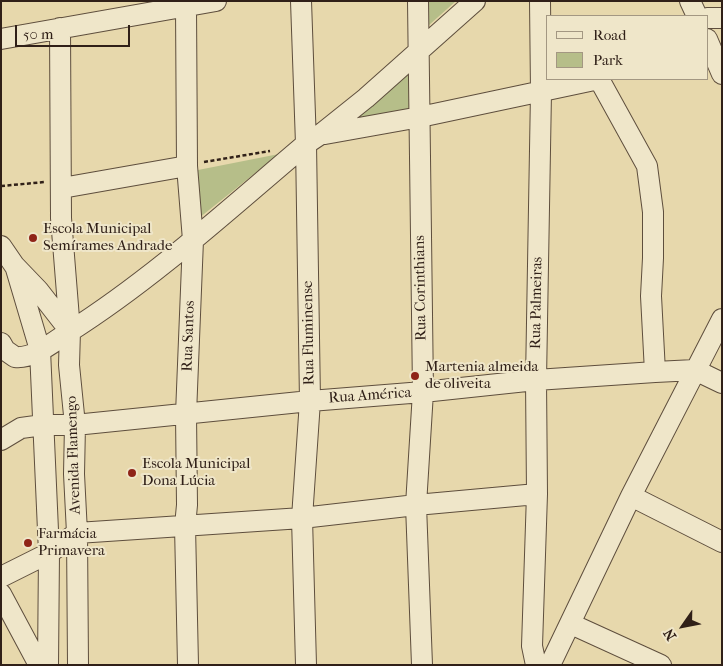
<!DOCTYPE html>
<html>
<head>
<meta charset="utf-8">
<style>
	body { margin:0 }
	#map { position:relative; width:723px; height:666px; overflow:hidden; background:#e7d8ac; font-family:"IM FELL French Canon",serif }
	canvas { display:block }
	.frame { position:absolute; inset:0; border:2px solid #302018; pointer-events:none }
	.legend { position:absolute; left:546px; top:15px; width:162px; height:65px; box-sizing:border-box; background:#efe6c9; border:1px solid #a39782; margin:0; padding:6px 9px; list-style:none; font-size:15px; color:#302018 }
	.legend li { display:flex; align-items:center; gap:10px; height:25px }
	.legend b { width:25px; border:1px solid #a39782 }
	.north { position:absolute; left:658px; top:601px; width:50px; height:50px; -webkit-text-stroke:4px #efe6c9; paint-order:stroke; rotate:237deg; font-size:14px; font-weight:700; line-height:20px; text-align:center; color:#302018 }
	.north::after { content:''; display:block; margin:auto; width:18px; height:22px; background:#302018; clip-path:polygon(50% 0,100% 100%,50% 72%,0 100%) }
	.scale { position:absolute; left:15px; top:25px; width:115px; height:22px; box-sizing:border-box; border:2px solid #302018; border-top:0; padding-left:6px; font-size:15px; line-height:18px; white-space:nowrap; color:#302018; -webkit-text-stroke:4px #efe6c9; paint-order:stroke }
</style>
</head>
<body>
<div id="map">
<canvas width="723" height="666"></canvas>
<div class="frame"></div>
<ul class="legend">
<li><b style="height:6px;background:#efe6c9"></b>Road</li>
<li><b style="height:14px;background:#b6be89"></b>Park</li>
</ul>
<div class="north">N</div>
<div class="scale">50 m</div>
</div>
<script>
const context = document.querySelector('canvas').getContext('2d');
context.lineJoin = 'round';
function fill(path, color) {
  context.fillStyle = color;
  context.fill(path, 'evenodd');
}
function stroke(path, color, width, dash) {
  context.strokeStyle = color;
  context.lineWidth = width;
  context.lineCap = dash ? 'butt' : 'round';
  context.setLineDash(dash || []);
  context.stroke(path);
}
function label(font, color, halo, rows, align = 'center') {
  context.font = font + ' "IM FELL French Canon",serif';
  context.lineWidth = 4;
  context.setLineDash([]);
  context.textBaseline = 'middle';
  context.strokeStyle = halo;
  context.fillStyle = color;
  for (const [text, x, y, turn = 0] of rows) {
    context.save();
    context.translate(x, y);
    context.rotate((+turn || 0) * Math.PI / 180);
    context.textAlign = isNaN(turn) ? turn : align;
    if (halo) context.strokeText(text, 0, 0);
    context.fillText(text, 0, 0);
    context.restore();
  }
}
fill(new Path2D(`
	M 427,1 L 456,1 L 428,26 Z
	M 411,68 L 415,114 L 341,125 Z
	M 279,154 L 199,218 L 193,171 Z`), '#b6be89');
const minor = new Path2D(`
	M 301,1 L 306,144 L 310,401 L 302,518 L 306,665
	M 418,1 L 423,392 L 416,505 L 422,665
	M 690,1 L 697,16
	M 186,7 L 187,166 L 193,240 L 186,414 L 187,505 L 185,526 L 188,665
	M 707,18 L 722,18
	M 60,28 L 61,218 L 70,331
	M 1,39 L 216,1
	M 707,39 L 722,74
	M 599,79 L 647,166 L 653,212 L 653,258 L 651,296 L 655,372
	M 325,134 L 420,117 L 599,79
	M 62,188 L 187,166
	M 1,246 L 14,265 L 38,290 L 70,331 L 69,365 L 75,425 L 74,474 L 77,533 L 78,665
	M 16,269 L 40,350 L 49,553 L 48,665
	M 1,343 L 5,350 L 15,357 C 34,359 53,342 69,332 C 154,278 229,209 306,144 L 321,134 L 366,98 L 475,1
	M 1,440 L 21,428 L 43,425 L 75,425 L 310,401 L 423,392 L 536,380 L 655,372 L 695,370 L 722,383
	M 631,496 L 722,542
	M 1,577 L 49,553 L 77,533 L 302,518 L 416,505 L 537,494
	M 1,594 L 39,665
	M 571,624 L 661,665
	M 536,665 L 532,646 L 537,494 L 536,380 L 541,92 L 540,1
	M 550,665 L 631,496 L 722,319`);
stroke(minor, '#5e4e3d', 22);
stroke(new Path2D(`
	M 204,162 L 270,151
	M 1,186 L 45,182`), '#302018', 2.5, [4, 2.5]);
stroke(minor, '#efe6c9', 20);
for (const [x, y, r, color] of [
	[33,238,5,"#8f2418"],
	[415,376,5,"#8f2418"],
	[132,473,5,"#8f2418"],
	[28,543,5,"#8f2418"]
]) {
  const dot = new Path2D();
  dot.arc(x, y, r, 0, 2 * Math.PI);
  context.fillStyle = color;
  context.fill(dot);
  stroke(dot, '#efe6c9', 2);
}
label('15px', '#302018', '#efe6c9', [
	["Escola Municipal",43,229],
	["Semírames Andrade",43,246],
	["Martenia almeida",425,367],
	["de oliveita",425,384],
	["Escola Municipal",142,464],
	["Dona Lúcia",142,481],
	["Farmácia",38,534],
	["Primavera",38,551]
], 'left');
label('15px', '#302018', '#efe6c9', [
	["Rua Corinthians",421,288,-91],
	["Rua Palmeiras",537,303,-89],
	["Rua Fluminense",309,333,-91],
	["Rua Santos",189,336,-88],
	["Rua América",370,396,-4],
	["Avenida Flamengo",74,455,-92]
]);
</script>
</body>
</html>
